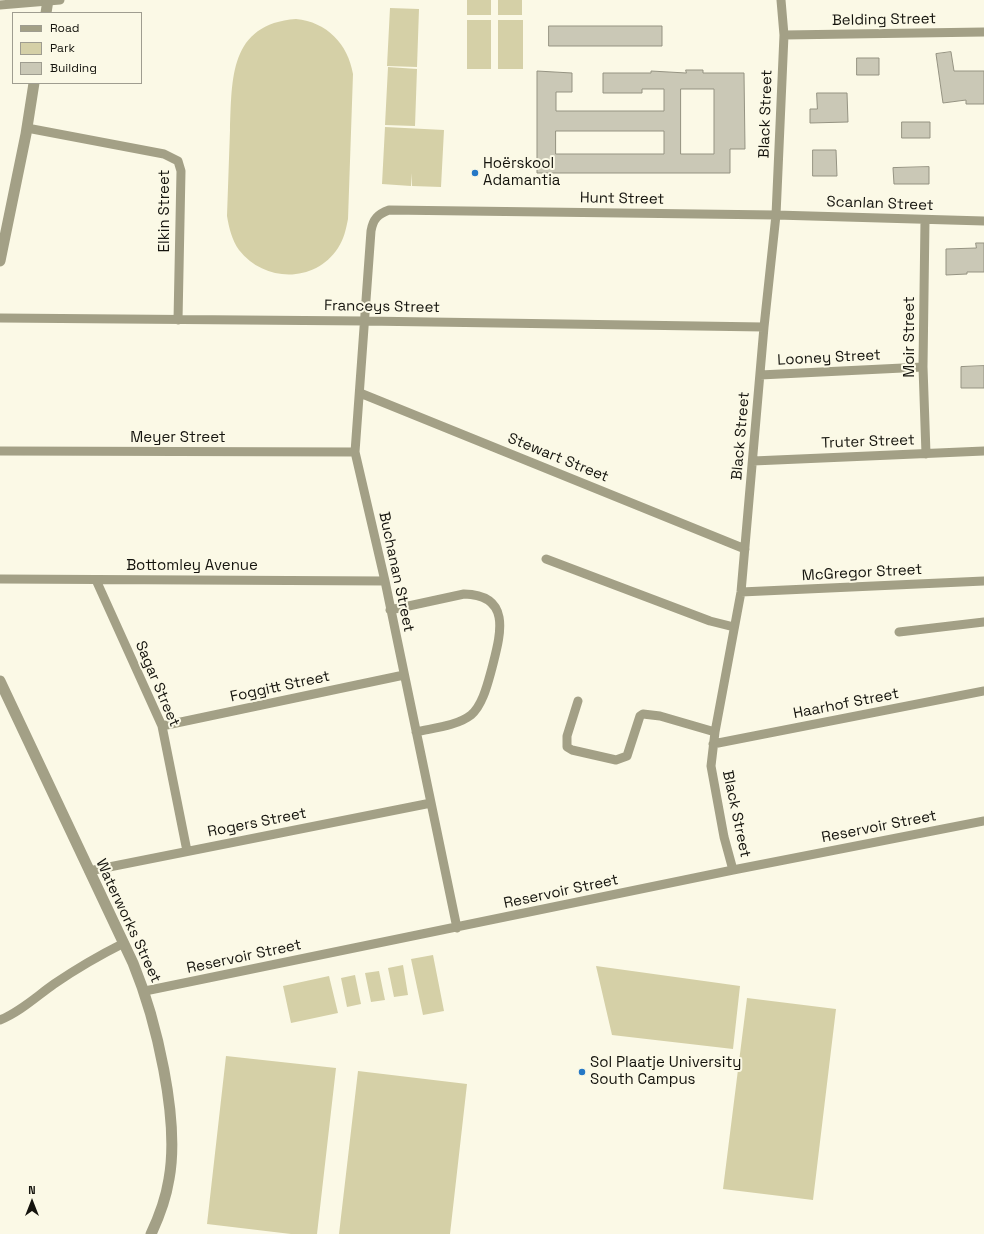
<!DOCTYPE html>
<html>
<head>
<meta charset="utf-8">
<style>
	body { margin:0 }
	#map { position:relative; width:984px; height:1234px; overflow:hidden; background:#fbf9e6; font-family:"Space Grotesk",sans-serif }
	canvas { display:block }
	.legend { position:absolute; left:12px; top:12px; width:130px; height:72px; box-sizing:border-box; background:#fbf9e6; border:1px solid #9f9d90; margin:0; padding:5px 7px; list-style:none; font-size:12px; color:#15140e }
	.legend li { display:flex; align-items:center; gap:8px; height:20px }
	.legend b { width:20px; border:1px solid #9f9d90 }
	.north { position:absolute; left:12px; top:1182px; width:40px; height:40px; -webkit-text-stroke:3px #fbf9e6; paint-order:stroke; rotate:0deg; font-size:11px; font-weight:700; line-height:16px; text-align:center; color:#15140e }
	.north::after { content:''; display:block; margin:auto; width:14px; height:18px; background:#15140e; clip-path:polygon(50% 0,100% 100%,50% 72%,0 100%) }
</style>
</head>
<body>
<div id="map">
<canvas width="984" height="1234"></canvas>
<ul class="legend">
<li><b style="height:5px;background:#a3a086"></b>Road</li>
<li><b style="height:11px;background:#d5d0a7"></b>Park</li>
<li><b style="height:11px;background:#cac8b6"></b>Building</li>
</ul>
<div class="north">N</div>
</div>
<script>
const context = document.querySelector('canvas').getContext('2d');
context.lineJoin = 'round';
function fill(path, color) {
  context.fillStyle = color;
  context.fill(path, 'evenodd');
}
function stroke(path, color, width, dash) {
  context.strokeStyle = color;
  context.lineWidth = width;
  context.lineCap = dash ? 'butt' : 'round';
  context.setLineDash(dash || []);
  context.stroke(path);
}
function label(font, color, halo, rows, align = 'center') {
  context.font = font + ' "Space Grotesk",sans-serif';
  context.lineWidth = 4;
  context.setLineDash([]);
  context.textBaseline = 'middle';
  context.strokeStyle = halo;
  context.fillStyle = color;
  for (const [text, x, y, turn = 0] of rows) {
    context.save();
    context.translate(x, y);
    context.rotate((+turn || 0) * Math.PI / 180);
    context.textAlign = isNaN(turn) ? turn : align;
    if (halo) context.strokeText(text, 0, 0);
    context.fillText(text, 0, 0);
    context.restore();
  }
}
fill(new Path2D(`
	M 467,0 L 491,0 L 491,15 L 467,15 Z
	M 498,0 L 522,0 L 522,15 L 498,15 Z
	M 390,8 L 419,9 L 417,67 L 387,66 Z
	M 296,19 C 327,22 348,44 353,74 L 348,219 C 346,229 344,239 338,248 C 315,283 265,283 239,250 C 232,240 229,228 227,216 C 228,187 229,158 230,130 C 232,79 229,24 296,19 Z
	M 467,20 L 491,20 L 491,69 L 467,69 Z
	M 498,20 L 523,20 L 523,69 L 498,69 Z
	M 388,67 L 417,69 L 415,126 L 385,125 Z
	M 385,127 L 444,130 L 441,187 L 412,186 L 412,173 L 411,186 L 382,184 Z
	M 433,955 L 444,1011 L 423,1015 L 411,959 Z
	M 403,965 L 408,995 L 394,997 L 388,968 Z
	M 596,966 L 740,986 L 733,1049 L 612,1035 Z
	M 379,971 L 385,1000 L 371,1002 L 365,973 Z
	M 355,975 L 361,1004 L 347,1007 L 341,978 Z
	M 329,976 L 338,1013 L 291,1023 L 283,986 Z
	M 747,998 L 836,1009 L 813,1200 L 723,1189 Z
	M 226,1056 L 336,1068 L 317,1234 L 291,1234 L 207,1224 Z
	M 358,1071 L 467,1084 L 450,1234 L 339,1234 Z`), '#d5d0a7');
const building = new Path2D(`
	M 549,26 L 662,26 L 662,46 L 549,46 Z
	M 951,52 L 954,71 L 984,71 L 984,104 L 966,104 L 966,100 L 943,103 L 936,54 Z
	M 857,58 L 879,58 L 879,75 L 857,75 Z
	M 686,70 L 703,70 L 703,73 L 744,73 L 745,149 L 730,149 L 730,173 L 537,173 L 537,71 L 572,73 L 572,92 L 556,92 L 556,111 L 664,111 L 664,89 L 642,89 L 642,93 L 603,93 L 603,73 L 651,73 L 651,71 L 686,73 ZM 681,89 L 714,89 L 714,154 L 681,154 ZM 556,131 L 664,131 L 664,154 L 556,154 Z
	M 817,93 L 847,93 L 848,122 L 810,123 L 810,109 L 817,109 Z
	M 902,122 L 930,122 L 930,138 L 902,138 Z
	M 813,150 L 836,150 L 837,176 L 813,176 Z
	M 929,167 L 929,184 L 894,184 L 893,168 Z
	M 976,243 L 984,243 L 984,272 L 967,272 L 967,274 L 946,275 L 946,249 L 976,248 Z
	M 984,366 L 984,388 L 961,388 L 961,367 Z`);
fill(building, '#cac8b6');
stroke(building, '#959382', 1);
stroke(new Path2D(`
	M 0,5 L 60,0
	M 784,35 L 984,32
	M 27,128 L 164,154 L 178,161 L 181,171 L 178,320
	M 925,220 L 923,367 L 926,454
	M 0,318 L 365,321 L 764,327
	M 760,375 L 923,367
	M 360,393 L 745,549
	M 0,451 L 355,452
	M 753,461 L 984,451
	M 546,559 L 710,621 L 734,627
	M 0,579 L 385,581
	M 96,580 L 162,726 L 187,851
	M 741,592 L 984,581
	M 390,610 L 464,594 C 513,595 500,636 492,668 C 488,682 483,705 471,715 C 457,726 433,728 416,732
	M 899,632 L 984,622
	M 578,701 L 567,736 L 567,747 L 572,750 L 616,760 L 627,756 L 640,716 L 643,714 L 660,716 L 715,732
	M 162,726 L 404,675
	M 713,744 L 984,691
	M 733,870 L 724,837 L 711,766 L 715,732 L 741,592 L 764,327 L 776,215 L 784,35 L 781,0
	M 89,871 L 431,803
	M 457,928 L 385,581 L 355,452 L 371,231 C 373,219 378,214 389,210 L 776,215 L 984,221
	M 145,991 L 733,870 L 984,821
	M 0,1020 C 20,1012 37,996 54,984 C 76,969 100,955 124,943`), '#a3a086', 9);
stroke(new Path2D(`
	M 46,13 L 48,0
	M 0,261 L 26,134 L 34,83
	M 0,681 L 133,963 C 156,1019 180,1119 169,1179 C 166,1198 159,1217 151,1234`), '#a3a086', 11);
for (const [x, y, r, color] of [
	[475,173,4,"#2578c6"],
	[582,1072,4,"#2578c6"]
]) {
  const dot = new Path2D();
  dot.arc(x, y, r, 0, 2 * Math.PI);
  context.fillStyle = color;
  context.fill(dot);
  stroke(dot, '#fbf9e6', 1.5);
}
label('15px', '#15140e', '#fbf9e6', [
	["Belding Street",884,20,-1],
	["Black Street",766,114,-88],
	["Hunt Street",622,199,1],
	["Scanlan Street",880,204,2],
	["Elkin Street",165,211,-90],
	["Franceys Street",382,307,1],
	["Moir Street",910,337,-90],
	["Looney Street",829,358,-3],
	["Black Street",741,436,-85],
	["Meyer Street",178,438],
	["Truter Street",868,442,-2],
	["Stewart Street",558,458,22],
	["Bottomley Avenue",192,566],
	["Buchanan Street",396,572,78],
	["McGregor Street",862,573,-3],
	["Sagar Street",157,684,67],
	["Foggitt Street",280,687,-12],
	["Haarhof Street",846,704,-11],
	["Black Street",736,814,78],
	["Rogers Street",257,823,-11],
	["Reservoir Street",879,827,-11],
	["Reservoir Street",561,892,-12],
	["Waterworks Street",128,921,65],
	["Reservoir Street",244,957,-12]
]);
label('15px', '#15140e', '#fbf9e6', [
	["Hoërskool",483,164],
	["Adamantia",483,181],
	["Sol Plaatje University",590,1063],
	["South Campus",590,1080]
], 'left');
</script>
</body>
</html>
